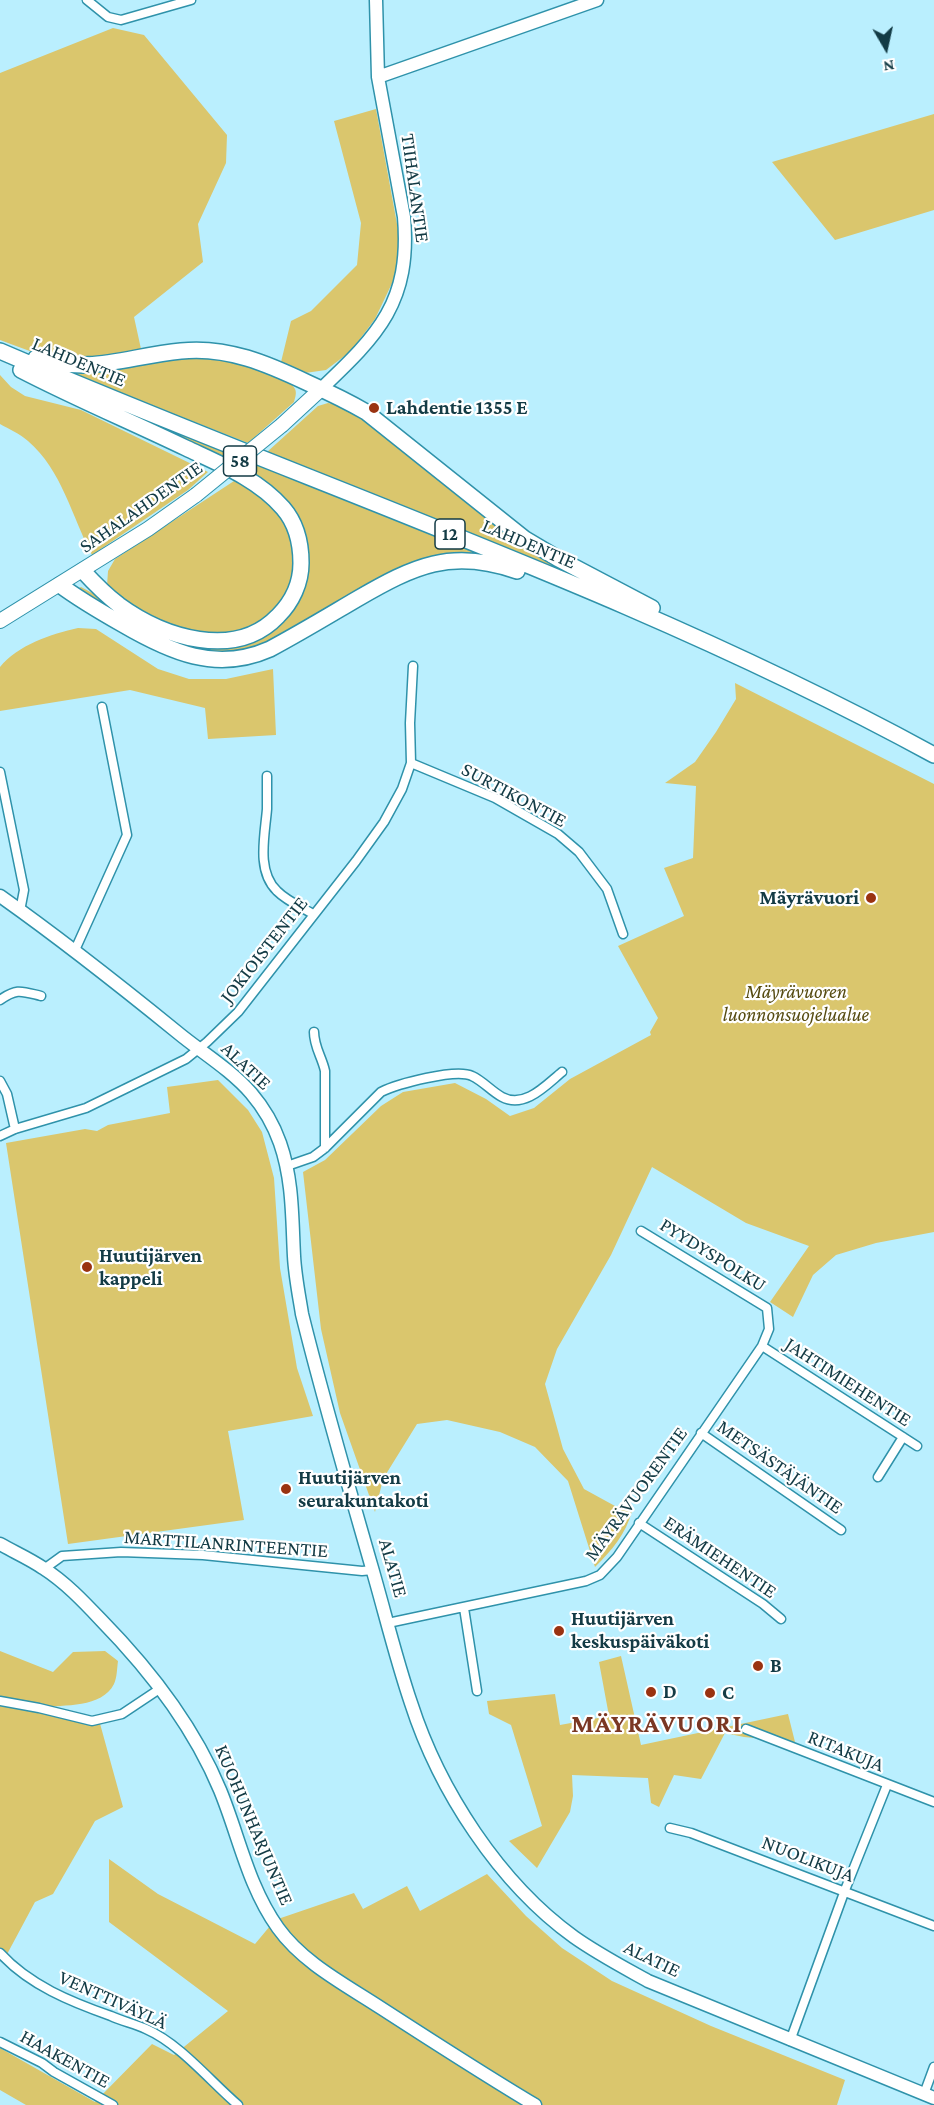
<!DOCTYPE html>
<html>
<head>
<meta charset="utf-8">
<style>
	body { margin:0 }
	#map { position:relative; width:934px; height:2105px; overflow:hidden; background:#baeffe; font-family:"Crimson Pro",serif }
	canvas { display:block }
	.north { position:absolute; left:856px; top:18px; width:60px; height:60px; -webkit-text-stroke:4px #fff; paint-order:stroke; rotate:171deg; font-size:16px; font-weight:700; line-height:24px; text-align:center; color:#133b45 }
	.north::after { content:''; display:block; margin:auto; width:21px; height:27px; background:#133b45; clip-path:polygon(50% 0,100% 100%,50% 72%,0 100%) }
</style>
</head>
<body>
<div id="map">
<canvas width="934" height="2105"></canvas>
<div class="north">N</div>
</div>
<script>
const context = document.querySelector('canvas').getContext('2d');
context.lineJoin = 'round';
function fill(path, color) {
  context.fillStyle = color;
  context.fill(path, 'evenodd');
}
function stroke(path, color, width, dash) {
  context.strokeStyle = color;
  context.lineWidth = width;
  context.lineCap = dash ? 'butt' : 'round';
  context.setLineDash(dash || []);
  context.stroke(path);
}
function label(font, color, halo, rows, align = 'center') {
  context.font = font + ' "Crimson Pro",serif';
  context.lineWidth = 4.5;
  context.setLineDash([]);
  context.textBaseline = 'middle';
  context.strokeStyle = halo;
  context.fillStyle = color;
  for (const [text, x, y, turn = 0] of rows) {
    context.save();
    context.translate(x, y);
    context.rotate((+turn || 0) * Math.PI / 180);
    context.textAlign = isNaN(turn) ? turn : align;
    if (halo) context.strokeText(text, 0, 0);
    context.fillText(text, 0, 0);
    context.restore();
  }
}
fill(new Path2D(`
	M 113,28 L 144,35 L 227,135 L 226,163 L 198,224 L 203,262 L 134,317 L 141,349 C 118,354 95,361 72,360 C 47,360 23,348 0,340 L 0,73 Z
	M 376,109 L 399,235 L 398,261 L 395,277 L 375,319 L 351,351 L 326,370 L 305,373 L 281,362 L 291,321 L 311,311 L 357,265 L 361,223 L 334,121 Z
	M 934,114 L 934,210 L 835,240 L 772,162 Z
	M 197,357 C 229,360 250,363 280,377 C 285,380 292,383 295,389 C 297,393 295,398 294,402 L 248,443 L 64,371 L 102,370 L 181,358 Z
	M 0,375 L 11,387 L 25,396 L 81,410 L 208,472 L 188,490 L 92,555 C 72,517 62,470 28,441 C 20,434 9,429 0,424 Z
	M 328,403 L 342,406 L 380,430 L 605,590 L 267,452 L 318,406 Z
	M 142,418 L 229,452 L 264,468 L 481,555 L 451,557 L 259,649 L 212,655 L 149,634 L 77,589 L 81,587 L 96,595 L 224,645 L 294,604 L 293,514 L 140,420 Z
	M 234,481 C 252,489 273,501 284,519 C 297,541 299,581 283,602 C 279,606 274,610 270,614 C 266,618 261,624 256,626 C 206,650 143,621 107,586 L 108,571 L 115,559 Z
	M 78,628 L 96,629 L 158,669 L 189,679 L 226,679 L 273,669 L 276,735 L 208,739 L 205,708 L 130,690 L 0,711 L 0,667 C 18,645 51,634 78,628 Z
	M 735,683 L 934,784 L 934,1232 L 876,1243 L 836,1255 L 813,1275 L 793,1317 L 770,1302 L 809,1246 L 746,1223 L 652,1167 L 611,1255 L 557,1349 L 545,1384 L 563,1449 L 584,1489 L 615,1506 L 632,1511 C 626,1534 612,1550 595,1567 L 568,1481 L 535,1447 L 500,1432 L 447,1420 L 417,1424 L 383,1479 L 375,1512 L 340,1413 L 321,1329 L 303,1172 L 325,1160 L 381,1106 L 403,1092 L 455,1083 L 486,1099 L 510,1116 L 534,1108 L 570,1079 L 651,1035 L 650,1032 L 658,1018 L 618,946 L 684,916 L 664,868 L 693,858 L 696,786 L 665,783 L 695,762 L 716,732 L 736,699 Z
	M 218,1080 L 248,1110 L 262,1132 L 274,1178 L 280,1268 L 297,1368 L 313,1416 L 228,1431 L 244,1520 L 68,1544 L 6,1143 L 85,1129 L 97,1131 L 108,1125 L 170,1113 L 167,1087 Z
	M 0,1651 L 53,1672 L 73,1652 L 105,1651 L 118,1661 C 117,1668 117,1678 114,1684 C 102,1708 64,1705 41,1707 L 99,1720 L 123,1807 L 95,1821 L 53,1894 L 35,1902 L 5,1958 L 0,1953 Z
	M 621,1656 L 641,1745 L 788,1714 L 795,1742 L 744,1737 L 725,1733 L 701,1779 L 674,1775 L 659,1807 L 651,1803 L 648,1778 L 572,1775 L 573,1796 L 570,1812 L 537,1868 L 509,1841 L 542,1826 L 511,1725 L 489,1714 L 487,1701 L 555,1694 L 560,1725 L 609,1716 L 599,1662 Z
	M 109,1859 L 158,1894 L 255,1944 L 275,1920 L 354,1893 L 363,1909 L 407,1886 L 420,1911 L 487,1874 L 526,1916 L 562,1948 L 612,1981 L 711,2026 L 845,2080 L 837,2105 L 26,2105 L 0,2090 L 0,2048 L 95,2102 L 152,2044 L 174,2055 L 228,2011 L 109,1922 Z`), '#dac66d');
const street = new Path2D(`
	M 87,0 L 108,17 L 121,20 L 191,0
	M 411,763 L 495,798 L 558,834 L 579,852 L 607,889 L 623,934
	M 0,772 L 24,890 L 20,911
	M 267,776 C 267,787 267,798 267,809 C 265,835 256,871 277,891 C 287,901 301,907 313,914
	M 75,950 L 127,835 L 102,707
	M 0,1000 C 17,988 21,991 41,996
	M 314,1032 C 314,1047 322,1057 325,1071 L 325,1148
	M 0,1081 L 7,1094 L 15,1129
	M 0,1136 L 15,1129 L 86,1108 L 186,1059 L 207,1042 L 238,1012 L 356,861 L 384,822 L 402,789 L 411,763 L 410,723 L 413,666
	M 287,1166 L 313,1157 L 325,1148 L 381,1092 C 397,1084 456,1068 472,1076 C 483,1081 491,1091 502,1097 C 525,1109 546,1085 562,1072
	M 762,1346 L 917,1446
	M 701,1433 L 841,1530
	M 878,1477 L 903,1437
	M 639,1523 L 763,1604 L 781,1619
	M 44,1569 L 62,1556 L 121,1552 L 203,1555 L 362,1571 L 373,1570
	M 464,1608 L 477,1691
	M 388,1623 L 586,1581 L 600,1575 L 617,1557 L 762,1346 L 769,1329 L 767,1308 L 641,1231
	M 0,1701 L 39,1708 L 92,1721 L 122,1714 L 161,1688
	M 746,1729 L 934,1802
	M 670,1828 L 691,1833 L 934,1926
	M 0,1953 C 29,1985 71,2002 111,2016 C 122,2021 135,2024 146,2029 C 180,2044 209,2080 238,2105
	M 790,2041 L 845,1890 L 887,1785
	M 0,2042 L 42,2063 L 54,2072 L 113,2105
	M 924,2094 L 934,2067`);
const secondary = new Path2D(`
	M 378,77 L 597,0
	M 321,389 C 379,334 411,302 404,217 L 378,77 L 376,0
	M 0,896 C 61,939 119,985 177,1032 C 201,1052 230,1069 251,1093 C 263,1107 274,1126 280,1143 C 293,1180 292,1218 294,1256 C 295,1276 299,1295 302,1314 C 323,1399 348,1484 372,1568 C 385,1613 396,1659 411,1703 C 439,1790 499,1883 574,1937 C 598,1954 623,1967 648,1981 L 934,2098
	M 0,1544 C 14,1552 30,1559 43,1568 C 65,1582 83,1601 101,1620 C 150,1670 193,1725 220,1790 C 239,1836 248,1886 278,1928 C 303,1963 346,1985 381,2008 C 432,2041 483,2074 535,2105`);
const primary = new Path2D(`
	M 282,425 L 321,389
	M 0,621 L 148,529 L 196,495`);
const highway = new Path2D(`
	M 0,351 C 311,485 636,592 934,755
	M 36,358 C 91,375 128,356 181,351 C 227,346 268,364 308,383 C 328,392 347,401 366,412 L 525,539 L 557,558 L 652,608
	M 21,370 C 75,398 132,422 186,448 C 220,464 258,479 283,508 C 296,523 301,543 301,563 C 301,583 292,602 278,616 C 235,661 163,637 119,605 C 106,595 94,583 83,571
	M 60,585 C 80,600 101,612 122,624 C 170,652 216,673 270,649 C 300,633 328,616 357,599 C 414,566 451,548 517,571`);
stroke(street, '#2f92aa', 11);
stroke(secondary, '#2f92aa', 15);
stroke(primary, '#2f92aa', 16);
stroke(highway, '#2f92aa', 18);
stroke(street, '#fff', 8);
stroke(secondary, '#fff', 12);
stroke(primary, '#fff', 14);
stroke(highway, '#fff', 15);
const primaryBridge = new Path2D(`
	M 196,495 L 282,425`);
stroke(primaryBridge, '#2f92aa', 16, []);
stroke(primaryBridge, '#fff', 14);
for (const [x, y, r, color] of [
	[374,408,6,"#9a3311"],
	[871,898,6,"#9a3311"],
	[87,1267,6,"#9a3311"],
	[286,1489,6,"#9a3311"],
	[559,1631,6,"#9a3311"],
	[758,1666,6,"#9a3311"],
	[651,1692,6,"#9a3311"],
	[710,1693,6,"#9a3311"]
]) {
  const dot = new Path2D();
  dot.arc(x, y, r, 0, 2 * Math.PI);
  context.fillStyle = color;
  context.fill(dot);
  stroke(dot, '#fff', 2);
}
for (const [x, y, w] of [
	[240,461,33],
	[450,534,30]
]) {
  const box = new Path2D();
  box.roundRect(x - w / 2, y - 15, w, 30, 4.5);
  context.fillStyle = '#fff';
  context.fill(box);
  stroke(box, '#133b45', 1.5);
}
label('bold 18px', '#133b45', null, [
	["58",240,461],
	["12",450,534]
]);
label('20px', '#133b45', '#fff', [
	["TIIHALANTIE",415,188,82],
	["LAHDENTIE",79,362,23],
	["SAHALAHDENTIE",141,507,-35],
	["LAHDENTIE",529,544,23],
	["SURTIKONTIE",514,795,28],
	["JOKIOISTENTIE",264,950,-52],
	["ALATIE",246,1066,43],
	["PYYDYSPOLKU",713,1255,32],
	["JAHTIMIEHENTIE",848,1382,33],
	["METSÄSTÄJÄNTIE",780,1467,35],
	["MÄYRÄVUORENTIE",636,1494,-54],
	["MARTTILANRINTEENTIE",226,1544,4],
	["ERÄMIEHENTIE",720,1557,34],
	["ALATIE",393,1568,74],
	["RITAKUJA",846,1751,22],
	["KUOHUNHARJUNTIE",254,1825,67],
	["NUOLIKUJA",808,1859,21],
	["ALATIE",652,1959,26],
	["VENTTIVÄYLÄ",113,2000,24],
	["HAAKENTIE",65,2059,29]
]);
label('bold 20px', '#133b45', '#fff', [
	["Lahdentie 1355 E",386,408],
	["Mäyrävuori",859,898,"right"],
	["Huutijärven",99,1256],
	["kappeli",99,1279],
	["Huutijärven",298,1478],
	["seurakuntakoti",298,1501],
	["Huutijärven",571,1619],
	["keskuspäiväkoti",571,1642],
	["B",770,1666],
	["D",663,1692],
	["C",722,1693]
], 'left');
label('italic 20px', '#564b11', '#fff', [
	["Mäyrävuoren",796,992],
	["luonnonsuojelualue",796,1015]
]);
context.letterSpacing = '1.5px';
label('bold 26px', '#7a3723', '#fff', [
	["MÄYRÄVUORI",657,1724]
]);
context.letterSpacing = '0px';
</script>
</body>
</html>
